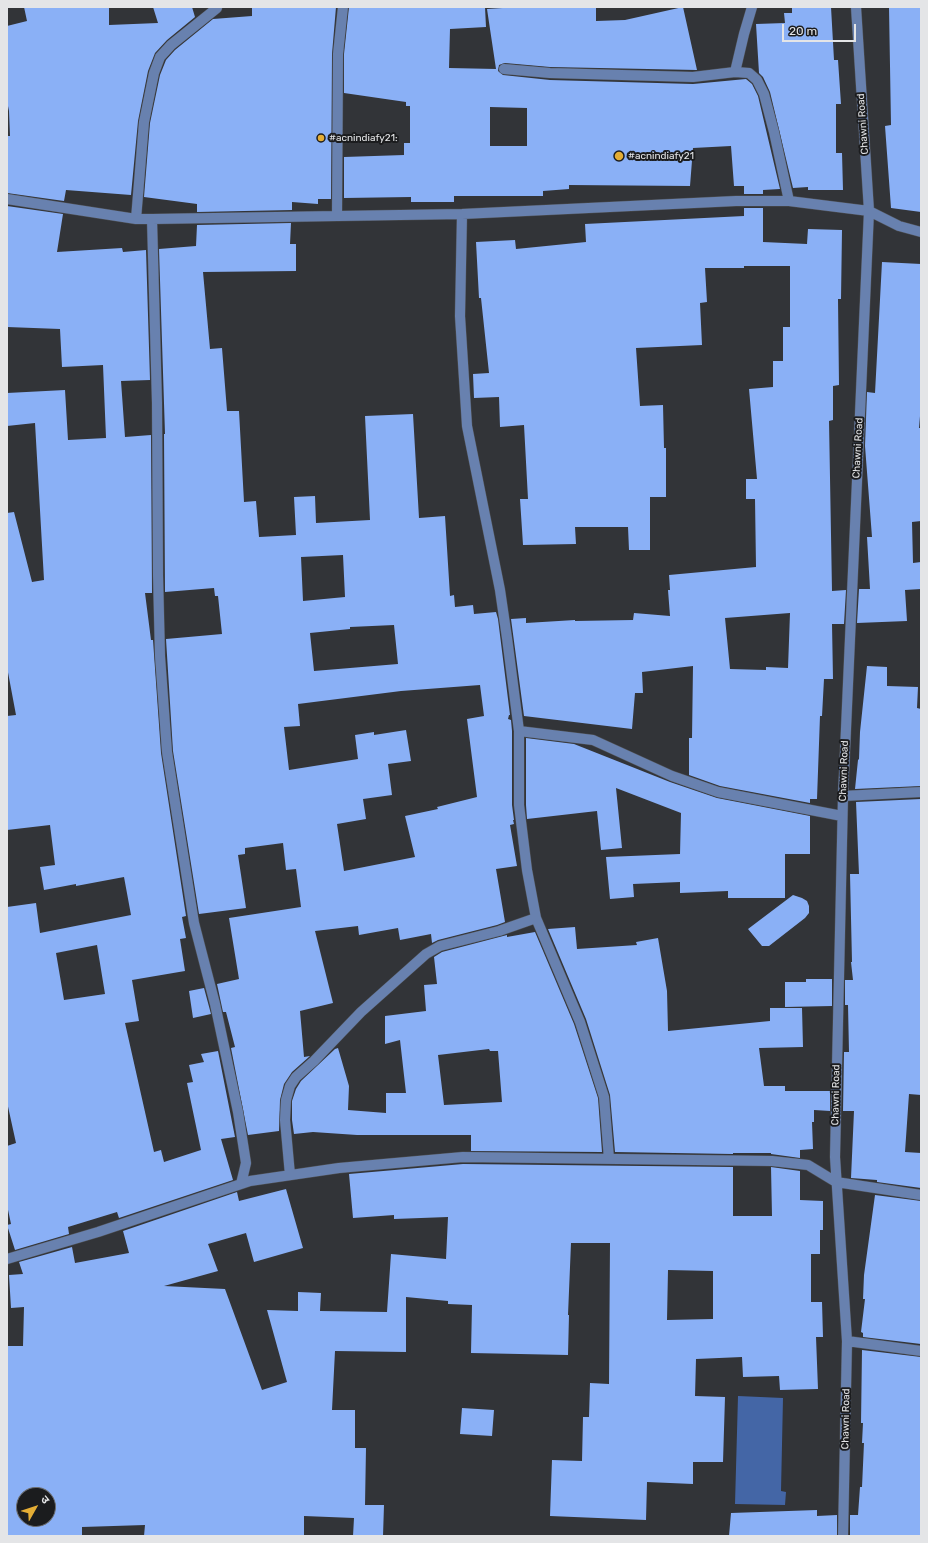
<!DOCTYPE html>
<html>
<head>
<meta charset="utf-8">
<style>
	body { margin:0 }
	#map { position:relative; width:928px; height:1543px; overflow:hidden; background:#323438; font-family:Rubik,"Noto Sans Devanagari",sans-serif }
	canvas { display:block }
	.frame { position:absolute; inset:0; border:8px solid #e4e5e7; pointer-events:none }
	.north { position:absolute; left:16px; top:1487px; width:40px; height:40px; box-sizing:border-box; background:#1b1c1e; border:1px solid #6b6c6e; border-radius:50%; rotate:51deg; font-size:11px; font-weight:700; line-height:16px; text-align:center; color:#e4e5e7 }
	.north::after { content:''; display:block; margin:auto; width:14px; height:18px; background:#e4ad35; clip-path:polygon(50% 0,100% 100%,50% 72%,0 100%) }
	.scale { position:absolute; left:782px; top:24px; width:74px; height:18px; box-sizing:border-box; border:2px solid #e4e5e7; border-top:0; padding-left:5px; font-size:12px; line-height:14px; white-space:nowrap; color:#e4e5e7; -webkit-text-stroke:3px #1b1c1e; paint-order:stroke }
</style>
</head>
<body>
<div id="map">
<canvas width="928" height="1543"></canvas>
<div class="frame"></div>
<div class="north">उ</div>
<div class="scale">20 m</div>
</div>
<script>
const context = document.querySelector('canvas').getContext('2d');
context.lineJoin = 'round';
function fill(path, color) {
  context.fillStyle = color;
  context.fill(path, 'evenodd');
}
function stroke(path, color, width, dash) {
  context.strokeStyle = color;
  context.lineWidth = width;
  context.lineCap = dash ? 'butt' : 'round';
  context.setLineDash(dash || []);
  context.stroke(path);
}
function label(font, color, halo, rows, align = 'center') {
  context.font = font + ' Rubik,sans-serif';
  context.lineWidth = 4;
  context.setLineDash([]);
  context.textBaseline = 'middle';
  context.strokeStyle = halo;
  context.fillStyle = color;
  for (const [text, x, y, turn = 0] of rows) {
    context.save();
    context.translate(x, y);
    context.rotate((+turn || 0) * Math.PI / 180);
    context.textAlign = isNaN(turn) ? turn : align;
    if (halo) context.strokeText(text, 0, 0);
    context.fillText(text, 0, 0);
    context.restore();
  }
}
fill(new Path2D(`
	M 738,1396 L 783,1398 L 781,1491 L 786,1492 L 785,1505 L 735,1504 Z`), '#4466a6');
fill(new Path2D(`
	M 24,7 L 109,7 L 109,25 L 158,23 L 153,7 L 192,7 L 195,17 L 167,40 L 155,53 L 148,71 L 138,121 L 131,195 L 66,190 L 64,201 L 7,193 L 7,136 L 10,136 L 9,111 L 7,101 L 7,26 L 27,21 Z
	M 252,7 L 336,7 L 332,54 L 331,199 L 318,199 L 318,204 L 292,202 L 292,210 L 197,212 L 197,204 L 144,197 L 150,123 L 160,75 L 166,60 L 175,50 L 213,19 L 252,16 Z
	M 349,7 L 485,7 L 486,27 L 450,29 L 449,68 L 496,69 L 487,9 L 518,7 L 596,7 L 596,21 L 625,20 L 683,7 L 697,70 L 550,67 L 505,63 L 499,65 L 498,71 L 503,75 L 550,80 L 693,84 L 746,79 L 752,84 L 758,96 L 780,189 L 763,190 L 763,194 L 744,194 L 744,186 L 734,186 L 731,146 L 693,148 L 690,186 L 569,185 L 569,189 L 543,191 L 543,196 L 454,196 L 454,202 L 411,202 L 411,197 L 344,198 L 344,157 L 404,155 L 404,143 L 410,143 L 410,106 L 406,106 L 406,102 L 344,93 L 344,54 ZM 490,107 L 527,108 L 527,146 L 490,146 Z
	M 792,7 L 831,7 L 834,60 L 838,60 L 841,104 L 836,104 L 836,153 L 842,153 L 843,190 L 808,190 L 808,187 L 793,188 L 770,92 L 763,77 L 759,73 L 756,24 L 785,23 L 784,13 L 792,13 Z
	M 889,7 L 921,7 L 921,212 L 891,208 L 885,126 L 891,125 Z
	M 7,206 L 63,214 L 57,252 L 122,248 L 123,252 L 146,250 L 150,380 L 121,381 L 125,437 L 151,435 L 152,593 L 145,593 L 151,640 L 153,640 L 161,753 L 186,916 L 182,917 L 186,938 L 180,939 L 185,971 L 132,980 L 139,1021 L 125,1023 L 154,1152 L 161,1150 L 164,1162 L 201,1150 L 187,1083 L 193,1082 L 189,1065 L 204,1062 L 201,1054 L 218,1051 L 235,1137 L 221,1139 L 233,1180 L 119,1218 L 117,1212 L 68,1227 L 69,1234 L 15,1250 L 7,1225 L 11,1224 L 7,1205 L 7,1146 L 16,1143 L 7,1102 L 7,907 L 36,903 L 40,933 L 131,915 L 124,877 L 76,886 L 76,884 L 44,890 L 40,867 L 55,865 L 50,825 L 7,830 L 7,716 L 16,715 L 7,667 L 7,513 L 14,512 L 32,582 L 44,580 L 35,423 L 7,426 L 7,393 L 65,390 L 68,440 L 106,438 L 103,365 L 62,367 L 60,329 L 7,327 ZM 97,945 L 105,994 L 64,1000 L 56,953 Z
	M 744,208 L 763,208 L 763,242 L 807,244 L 808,229 L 842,230 L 841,299 L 838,299 L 839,385 L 833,386 L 833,420 L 829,421 L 832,591 L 846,590 L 844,624 L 832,624 L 833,679 L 824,679 L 822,716 L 820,716 L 817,799 L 810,799 L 810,803 L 720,786 L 689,775 L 689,738 L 692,738 L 693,666 L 642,672 L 643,693 L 635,693 L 632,729 L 524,716 L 511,619 L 526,618 L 526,623 L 575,620 L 575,621 L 633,620 L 634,613 L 670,616 L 668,590 L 670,590 L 669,575 L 756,567 L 755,499 L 746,499 L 746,479 L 757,479 L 749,389 L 773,387 L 773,361 L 783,361 L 783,327 L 790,327 L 790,266 L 744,266 L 744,268 L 705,268 L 707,302 L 700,303 L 702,345 L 636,348 L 640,406 L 663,405 L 664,448 L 666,448 L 666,497 L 650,497 L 650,550 L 629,550 L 628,527 L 575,527 L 576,544 L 523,545 L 520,499 L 528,499 L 524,425 L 500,427 L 499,397 L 474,398 L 473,374 L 489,373 L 481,298 L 479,298 L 476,242 L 515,240 L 516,249 L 586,242 L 585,224 L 744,216 ZM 790,613 L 788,668 L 766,667 L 766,670 L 730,669 L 725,618 Z
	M 291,223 L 290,244 L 296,244 L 296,271 L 203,272 L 210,349 L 222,348 L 227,411 L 239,411 L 244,502 L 256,501 L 259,537 L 296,535 L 294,497 L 315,496 L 316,523 L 370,520 L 365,416 L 413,414 L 419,518 L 445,516 L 450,596 L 454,595 L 455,607 L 473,605 L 474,614 L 496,612 L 498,619 L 510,715 L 509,715 L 508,719 L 511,720 L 512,731 L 512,805 L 514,820 L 513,820 L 514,824 L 510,825 L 517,866 L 496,869 L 505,922 L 497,925 L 438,940 L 432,943 L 431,934 L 400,940 L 398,928 L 359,935 L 358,926 L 315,931 L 333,1003 L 300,1011 L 304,1057 L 310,1056 L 292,1072 L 284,1084 L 280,1100 L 279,1131 L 248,1135 L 231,1048 L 235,1047 L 226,1012 L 223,1012 L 217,984 L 239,979 L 229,918 L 301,907 L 296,869 L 286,870 L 283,843 L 245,848 L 245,854 L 238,855 L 246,908 L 199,914 L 173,751 L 166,639 L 222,634 L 218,596 L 215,596 L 214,588 L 165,592 L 164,434 L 165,434 L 159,249 L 196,246 L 197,225 ZM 343,555 L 345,597 L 303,601 L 301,557 ZM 394,625 L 398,664 L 314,671 L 310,633 L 350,629 L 350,627 ZM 480,685 L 484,716 L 467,719 L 477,797 L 437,807 L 438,809 L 405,816 L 415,857 L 344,871 L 337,824 L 366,819 L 363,799 L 392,795 L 388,764 L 411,761 L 406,730 L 374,735 L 374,732 L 355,735 L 358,759 L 289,770 L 284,727 L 300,726 L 298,704 L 401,691 Z
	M 882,262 L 921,264 L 921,404 L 919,428 L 921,428 L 921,521 L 912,522 L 913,563 L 921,562 L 921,589 L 905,590 L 907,621 L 857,623 L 859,589 L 870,589 L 867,537 L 872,537 L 865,446 L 867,392 L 875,393 Z
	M 867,666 L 887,667 L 887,686 L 918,687 L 917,708 L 921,709 L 921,786 L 855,789 L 858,760 L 859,759 L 860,732 Z
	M 526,738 L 574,744 L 670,782 L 717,798 L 810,816 L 810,854 L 785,854 L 785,898 L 728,898 L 728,891 L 680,893 L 680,882 L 633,884 L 634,897 L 610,899 L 606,857 L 680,854 L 681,813 L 616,788 L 622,848 L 601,850 L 597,811 L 527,819 L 526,805 Z
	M 921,799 L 921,1095 L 909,1094 L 905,1152 L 921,1153 L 921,1188 L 877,1182 L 877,1180 L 851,1178 L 854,1111 L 843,1111 L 844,1052 L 849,1052 L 848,1005 L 845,1005 L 845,980 L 853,980 L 851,962 L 852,962 L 850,874 L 859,874 L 856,802 Z
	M 793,895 L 802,898 L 807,901 L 809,906 L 809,913 L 805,918 L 769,946 L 762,946 L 748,929 Z
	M 575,927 L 577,949 L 637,945 L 636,942 L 658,938 L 667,991 L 668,1031 L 770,1021 L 770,1008 L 802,1008 L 803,1047 L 759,1048 L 764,1086 L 785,1086 L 785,1091 L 830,1091 L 830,1111 L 814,1110 L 814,1122 L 812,1122 L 813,1149 L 800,1150 L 800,1158 L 771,1154 L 771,1153 L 733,1153 L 733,1154 L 615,1152 L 610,1095 L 586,1019 L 548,929 Z
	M 535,932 L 574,1024 L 598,1098 L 602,1152 L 471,1151 L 471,1135 L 357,1135 L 313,1132 L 294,1134 L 292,1120 L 292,1101 L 296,1089 L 301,1081 L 335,1049 L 338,1048 L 349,1086 L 348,1110 L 386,1113 L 386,1093 L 406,1093 L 400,1040 L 385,1044 L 385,1016 L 426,1011 L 424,985 L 437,984 L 434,957 L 442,952 L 507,935 L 507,937 ZM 489,1049 L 490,1051 L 498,1051 L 502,1102 L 444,1105 L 438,1055 Z
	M 806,979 L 832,979 L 832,1006 L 785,1007 L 785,982 L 806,982 Z
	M 204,988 L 211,1014 L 193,1018 L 189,991 Z
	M 463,1164 L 733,1167 L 733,1216 L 772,1216 L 771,1167 L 800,1171 L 800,1200 L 823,1201 L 823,1230 L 820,1230 L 820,1254 L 811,1254 L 811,1302 L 822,1302 L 823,1337 L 816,1337 L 818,1389 L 780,1390 L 779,1376 L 743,1377 L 742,1357 L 696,1359 L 695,1396 L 725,1397 L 723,1462 L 693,1462 L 693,1484 L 647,1482 L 646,1520 L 550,1516 L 552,1460 L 582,1461 L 583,1417 L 589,1417 L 590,1383 L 609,1384 L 610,1243 L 571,1243 L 568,1315 L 569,1315 L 568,1355 L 471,1353 L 472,1305 L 448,1304 L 448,1301 L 406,1297 L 406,1352 L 335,1351 L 332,1410 L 355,1410 L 355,1448 L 366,1448 L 365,1505 L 384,1505 L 383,1536 L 353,1536 L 354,1518 L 304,1516 L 304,1536 L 144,1536 L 145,1525 L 82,1527 L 82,1536 L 7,1536 L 7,1346 L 23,1346 L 24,1307 L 11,1308 L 9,1275 L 23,1274 L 19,1262 L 72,1247 L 75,1263 L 129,1253 L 123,1231 L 237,1192 L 239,1201 L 286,1189 L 303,1248 L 254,1262 L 246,1233 L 208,1244 L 218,1271 L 164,1286 L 225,1289 L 262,1390 L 287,1382 L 267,1310 L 298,1311 L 298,1292 L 321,1293 L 320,1311 L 387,1312 L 391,1254 L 446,1259 L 448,1217 L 394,1219 L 394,1215 L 353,1218 L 349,1174 ZM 668,1270 L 713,1271 L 713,1319 L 667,1320 ZM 24,1495 L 48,1495 L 48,1519 L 24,1519 Z
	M 875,1195 L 921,1201 L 921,1344 L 863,1337 L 863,1333 L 861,1332 L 865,1299 L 863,1299 L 864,1275 Z
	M 862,1350 L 921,1357 L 921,1536 L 850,1536 L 850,1515 L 858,1515 L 860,1487 L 862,1487 L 864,1443 L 862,1443 L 863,1423 L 861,1423 Z
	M 462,1408 L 494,1410 L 492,1436 L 460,1434 Z
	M 817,1510 L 817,1516 L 837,1515 L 837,1536 L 729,1536 L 731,1513 Z`), '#8ab0f6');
const minor = new Path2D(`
	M 504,69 L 550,73 L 693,77 L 735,72 L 749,73 L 757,80 L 764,94 L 774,132 L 789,201
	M 735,72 L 744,34 L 752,7
	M 7,199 L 136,219 L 152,219 L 462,214 L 736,201 L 789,201 L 869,211 L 899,226 L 921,232
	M 462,214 L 460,316 L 467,426 L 500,590 L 507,638 L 519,731 L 519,805 L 527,870 L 536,918 L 580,1022 L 604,1097 L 609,1159
	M 337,216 L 338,54 L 343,7
	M 136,219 L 144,122 L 154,73 L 160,57 L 171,45 L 217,8
	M 152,219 L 157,403 L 158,575 L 160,656 L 167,752 L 194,923 L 215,1004 L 238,1112 L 246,1163 L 241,1184
	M 519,731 L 593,740 L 672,776 L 718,792 L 842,816
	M 843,796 L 921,792
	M 290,1175 L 285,1120 L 286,1100 L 290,1086 L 296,1077 L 314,1061 L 361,1012 L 426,954 L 440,946 L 499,931 L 536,918
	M 7,1259 L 98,1232 L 250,1181 L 339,1168 L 463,1157 L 772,1161 L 808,1165 L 836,1182 L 921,1195
	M 847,1341 L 921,1351
	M 843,1536 L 847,1341 L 835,1157 L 843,796 L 869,211 L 856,7`);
stroke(minor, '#4e5054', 11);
stroke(minor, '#6881af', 10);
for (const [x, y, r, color] of [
	[321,138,4,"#e4ad35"],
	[619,156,5,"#e4ad35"]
]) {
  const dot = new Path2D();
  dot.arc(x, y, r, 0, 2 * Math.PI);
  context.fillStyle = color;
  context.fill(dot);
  stroke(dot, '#1b1c1e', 1.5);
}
label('10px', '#e4e5e7', '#1b1c1e', [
	["Chawni Road",863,124,-94],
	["Chawni Road",858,448,-87],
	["Chawni Road",844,771,-88],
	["Chawni Road",836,1095,-89],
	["Chawni Road",846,1419,-89]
]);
label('10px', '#e4e5e7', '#1b1c1e', [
	["#acnindiafy21:",329,138],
	["#acnindiafy21",628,156]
], 'left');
</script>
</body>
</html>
